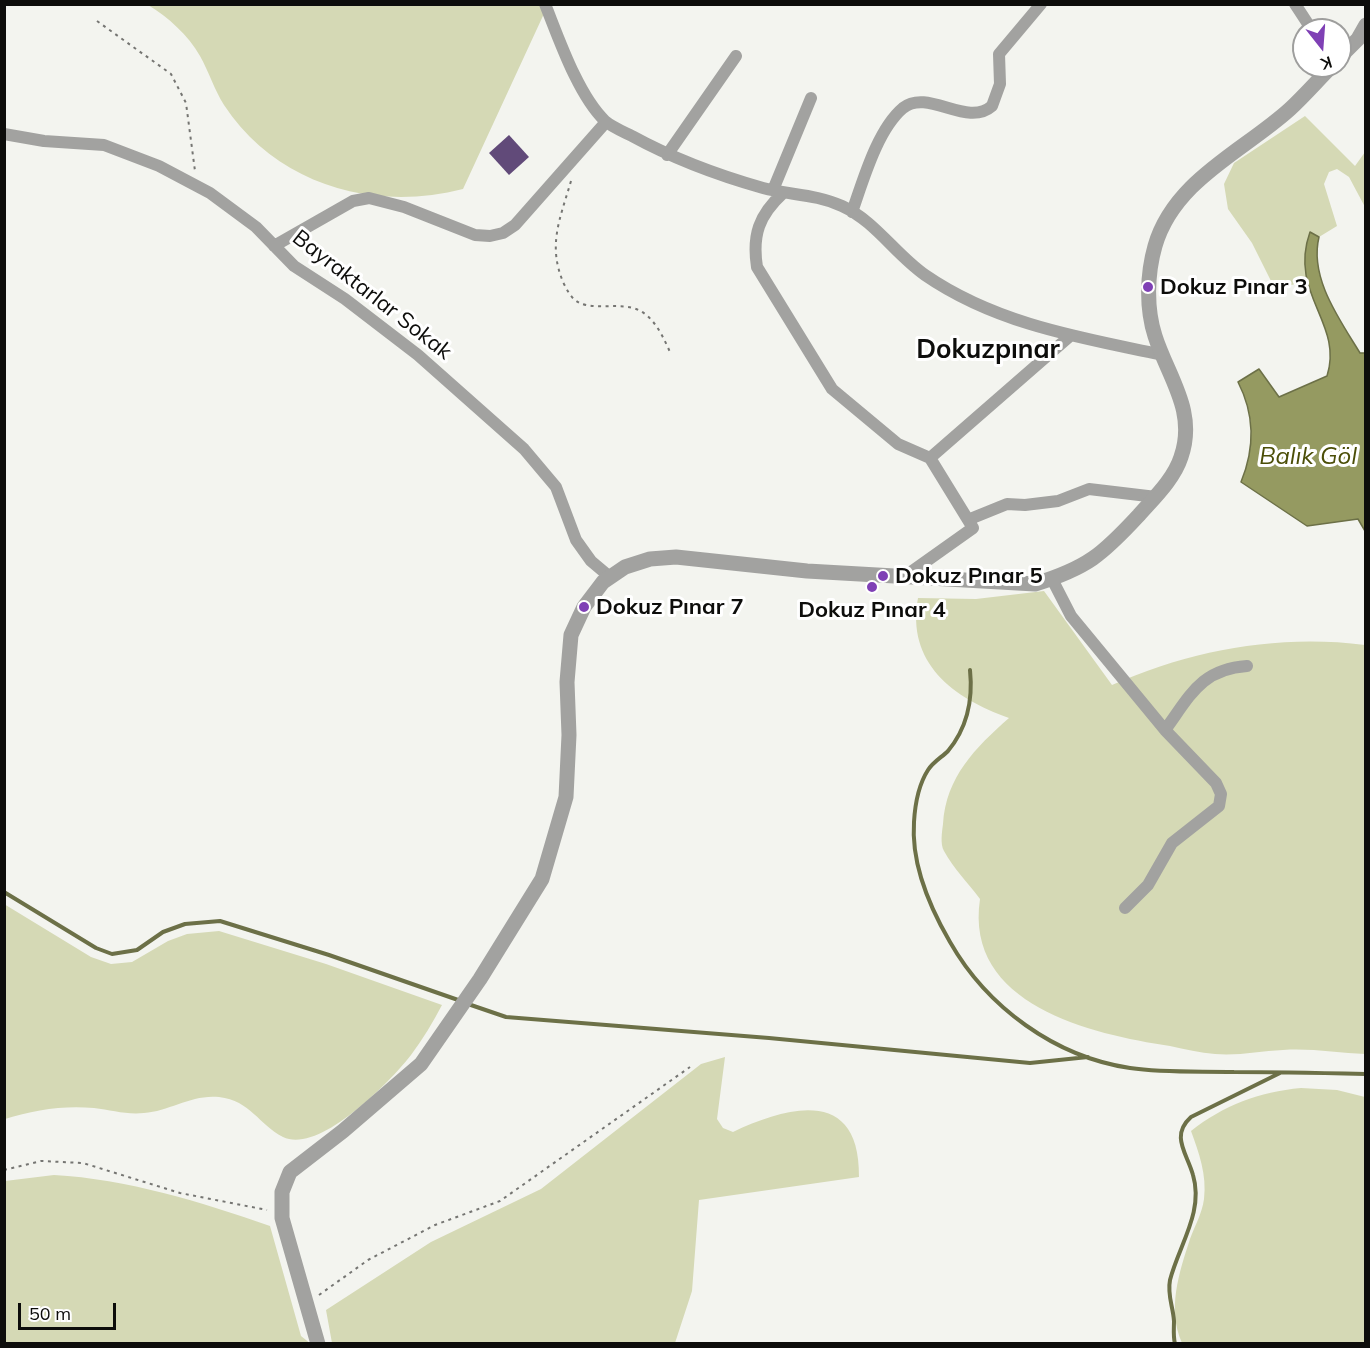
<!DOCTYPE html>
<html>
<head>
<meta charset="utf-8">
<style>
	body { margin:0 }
	#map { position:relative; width:1370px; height:1348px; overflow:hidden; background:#f3f4ef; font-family:Mulish,sans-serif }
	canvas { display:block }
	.frame { position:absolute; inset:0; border:6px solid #0d0d0b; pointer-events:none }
	.north { position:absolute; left:1292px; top:18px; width:60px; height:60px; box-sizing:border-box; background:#fff; border:2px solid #9e9e9d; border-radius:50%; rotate:163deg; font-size:16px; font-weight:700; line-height:24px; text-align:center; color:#0d0d0b }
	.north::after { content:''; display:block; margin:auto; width:21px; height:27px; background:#7f40b5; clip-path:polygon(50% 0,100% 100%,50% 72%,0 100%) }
	.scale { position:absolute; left:18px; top:1303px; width:98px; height:27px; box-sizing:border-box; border:3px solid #0d0d0b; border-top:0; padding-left:8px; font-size:18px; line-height:21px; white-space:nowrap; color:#0d0d0b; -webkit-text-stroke:4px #fff; paint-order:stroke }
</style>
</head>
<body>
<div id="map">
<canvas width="1370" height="1348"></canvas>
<div class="frame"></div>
<div class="north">K</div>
<div class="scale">50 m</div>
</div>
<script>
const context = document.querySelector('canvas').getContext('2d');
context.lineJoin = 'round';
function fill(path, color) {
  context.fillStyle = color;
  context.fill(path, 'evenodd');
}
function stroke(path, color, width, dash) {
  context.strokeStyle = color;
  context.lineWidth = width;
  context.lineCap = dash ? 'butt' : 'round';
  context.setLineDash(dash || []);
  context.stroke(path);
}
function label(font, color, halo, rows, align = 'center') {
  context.font = font + ' Mulish,sans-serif';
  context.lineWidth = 6;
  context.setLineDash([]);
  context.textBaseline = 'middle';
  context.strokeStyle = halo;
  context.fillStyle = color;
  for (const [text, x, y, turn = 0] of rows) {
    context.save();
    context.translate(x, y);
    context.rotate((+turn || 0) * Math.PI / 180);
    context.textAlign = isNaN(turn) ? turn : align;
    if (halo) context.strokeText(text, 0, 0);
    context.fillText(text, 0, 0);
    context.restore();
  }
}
fill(new Path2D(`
	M 148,5 L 548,5 L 463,189 C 373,212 277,185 224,105 C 214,89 209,72 200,56 C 188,35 168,17 148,5 Z
	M 1305,116 L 1355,166 L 1365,152 L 1365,207 L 1349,177 L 1337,169 L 1329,172 L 1324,184 L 1337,226 L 1319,237 L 1310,232 L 1306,248 L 1306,277 C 1296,286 1285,288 1272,283 L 1252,243 L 1228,209 L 1224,184 L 1234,163 Z
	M 1044,591 L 1112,685 C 1192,650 1278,634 1365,645 L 1365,1054 C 1339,1053 1310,1048 1283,1050 C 1260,1051 1238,1056 1215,1054 C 1200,1053 1185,1049 1170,1046 C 1091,1034 964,1005 980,899 C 969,884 953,868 944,851 C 940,844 942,832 943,824 C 946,777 975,748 1009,718 C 953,698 906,663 918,598 L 976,599 Z
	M 4,904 L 91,957 L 111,964 L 132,962 L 168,941 L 187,934 L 219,931 L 326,964 L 442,1005 C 433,1022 423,1039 411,1055 C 391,1081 319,1155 283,1137 C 258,1124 251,1101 219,1097 C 192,1094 170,1111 144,1113 C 127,1115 111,1110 94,1108 C 64,1105 33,1110 5,1119 Z
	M 725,1057 L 717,1119 L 723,1128 L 733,1132 C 790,1105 860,1088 859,1177 L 699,1200 L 692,1291 L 675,1343 L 332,1343 L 326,1310 L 431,1242 L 541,1189 L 701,1064 Z
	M 1301,1088 L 1337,1090 L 1365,1097 L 1365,1343 L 1182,1343 C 1167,1309 1179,1273 1190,1239 C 1195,1225 1202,1214 1204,1199 C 1207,1175 1199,1153 1191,1131 C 1224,1105 1259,1092 1301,1088 Z
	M 54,1175 C 127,1179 201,1202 270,1226 L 301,1336 L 311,1344 L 5,1344 L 5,1181 Z`), '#d5d9b5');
const water = new Path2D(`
	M 1310,232 L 1319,237 C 1309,278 1340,320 1360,353 L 1365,353 L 1365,531 L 1358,519 L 1307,526 L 1241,482 C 1255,448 1255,415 1238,382 L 1259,369 L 1279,397 L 1327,376 C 1344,323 1288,294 1310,232 Z`);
fill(water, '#959a61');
stroke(water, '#6c7047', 1.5);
stroke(new Path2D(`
	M 970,670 C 973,699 967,728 948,751 C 942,757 933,762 928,770 C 919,784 915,805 914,822 C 911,864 929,906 950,942 C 987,1007 1055,1057 1130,1068 C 1164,1073 1199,1071 1234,1072 C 1278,1072 1322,1073 1366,1074
	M 4,892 L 96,948 L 112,954 L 137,950 L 163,932 L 185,924 L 220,921 L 329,955 L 461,1001
	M 468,1004 L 506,1017 L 769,1038 L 1030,1063 L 1088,1057
	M 1175,1344 C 1173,1336 1174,1328 1174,1321 C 1173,1306 1167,1295 1170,1280 C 1179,1245 1204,1212 1193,1175 C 1187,1153 1170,1136 1191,1117 L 1280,1073`), '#6c7047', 4);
fill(new Path2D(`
	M 509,135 L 529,157 L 509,175 L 489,153 Z`), '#614a79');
stroke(new Path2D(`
	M 97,21 L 171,74 L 186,103 L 195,171
	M 571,181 C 560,219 547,246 564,284 C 569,294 574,303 586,305 C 605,309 629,301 645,314 C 657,323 664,339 670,352
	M 4,1170 L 41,1161 L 83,1163 L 180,1193 L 267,1210
	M 319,1295 L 368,1260 L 435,1225 L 500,1201 L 690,1067`), '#757572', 2, [3, 4.5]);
stroke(new Path2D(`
	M 545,4 C 559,39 578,95 605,121 C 612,127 624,132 632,136 C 674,159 717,175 763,188 C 789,195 816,194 842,206 C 875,221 895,254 925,275 C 996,324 1081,338 1163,355
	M 1295,4 L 1312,30
	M 4,134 L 44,141 L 104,145 L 159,166 L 210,193 L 256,227 L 294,266 L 345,299 L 418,355 L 524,449 L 556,487 L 576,540 L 591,561 L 610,577
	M 667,155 L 736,56
	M 773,190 L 811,98
	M 783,193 C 759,215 752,235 757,267 L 832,389 L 898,444 L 930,458 L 973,528 L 904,577
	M 852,212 C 863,181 877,130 903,108 C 928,88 967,128 992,106 L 1000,84 L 999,54 L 1041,4
	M 274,246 L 353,201 L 369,198 L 404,207 L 475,235 L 490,236 L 503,233 L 515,225 L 606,122
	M 930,458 L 1070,336
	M 970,519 L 1007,504 L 1025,505 L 1058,501 L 1089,489 L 1156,497
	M 1052,579 L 1071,616 L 1165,730 L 1216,783 L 1221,794 L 1219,806 L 1172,843 L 1148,885 L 1125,908
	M 1165,730 C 1190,696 1201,669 1247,666`), '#a2a2a0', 12);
stroke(new Path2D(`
	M 1340,57 L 1358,39 L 1366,25
	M 318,1344 L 282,1218 L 282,1192 L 290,1172 L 343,1131 L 421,1064 L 480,979 L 542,879 L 566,797 L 569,735 L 567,682 L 571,635 L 584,607 L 603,582 L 625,567 L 650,559 L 676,557 L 807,571 L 1035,584 C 1087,568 1102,555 1139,515 C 1154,498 1174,479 1181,457 C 1197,411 1168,377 1155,336 C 1146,308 1147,274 1155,246 C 1174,180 1244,151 1290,109 C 1305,95 1318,80 1332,66`), '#a2a2a0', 15);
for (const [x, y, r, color] of [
	[1148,287,6,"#7f40b5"],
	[883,576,6,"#7f40b5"],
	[872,587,6,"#7f40b5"],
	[584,607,6,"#7f40b5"]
]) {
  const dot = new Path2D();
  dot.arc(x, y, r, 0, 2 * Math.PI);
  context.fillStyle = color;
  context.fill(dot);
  stroke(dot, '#fff', 2);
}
label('bold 22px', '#0d0d0b', '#fff', [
	["Dokuz Pınar 3",1160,287],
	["Dokuz Pınar 5",895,576],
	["Dokuz Pınar 7",596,607],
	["Dokuz Pınar 4",872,610,"center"]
], 'left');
label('22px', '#0d0d0b', '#fff', [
	["Bayraktarlar Sokak",372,295,38]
]);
label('italic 24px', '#4b4e07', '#fff', [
	["Balık Göl",1308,457]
]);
label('bold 26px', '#0d0d0b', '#fff', [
	["Dokuzpınar",988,350]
]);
</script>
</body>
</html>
